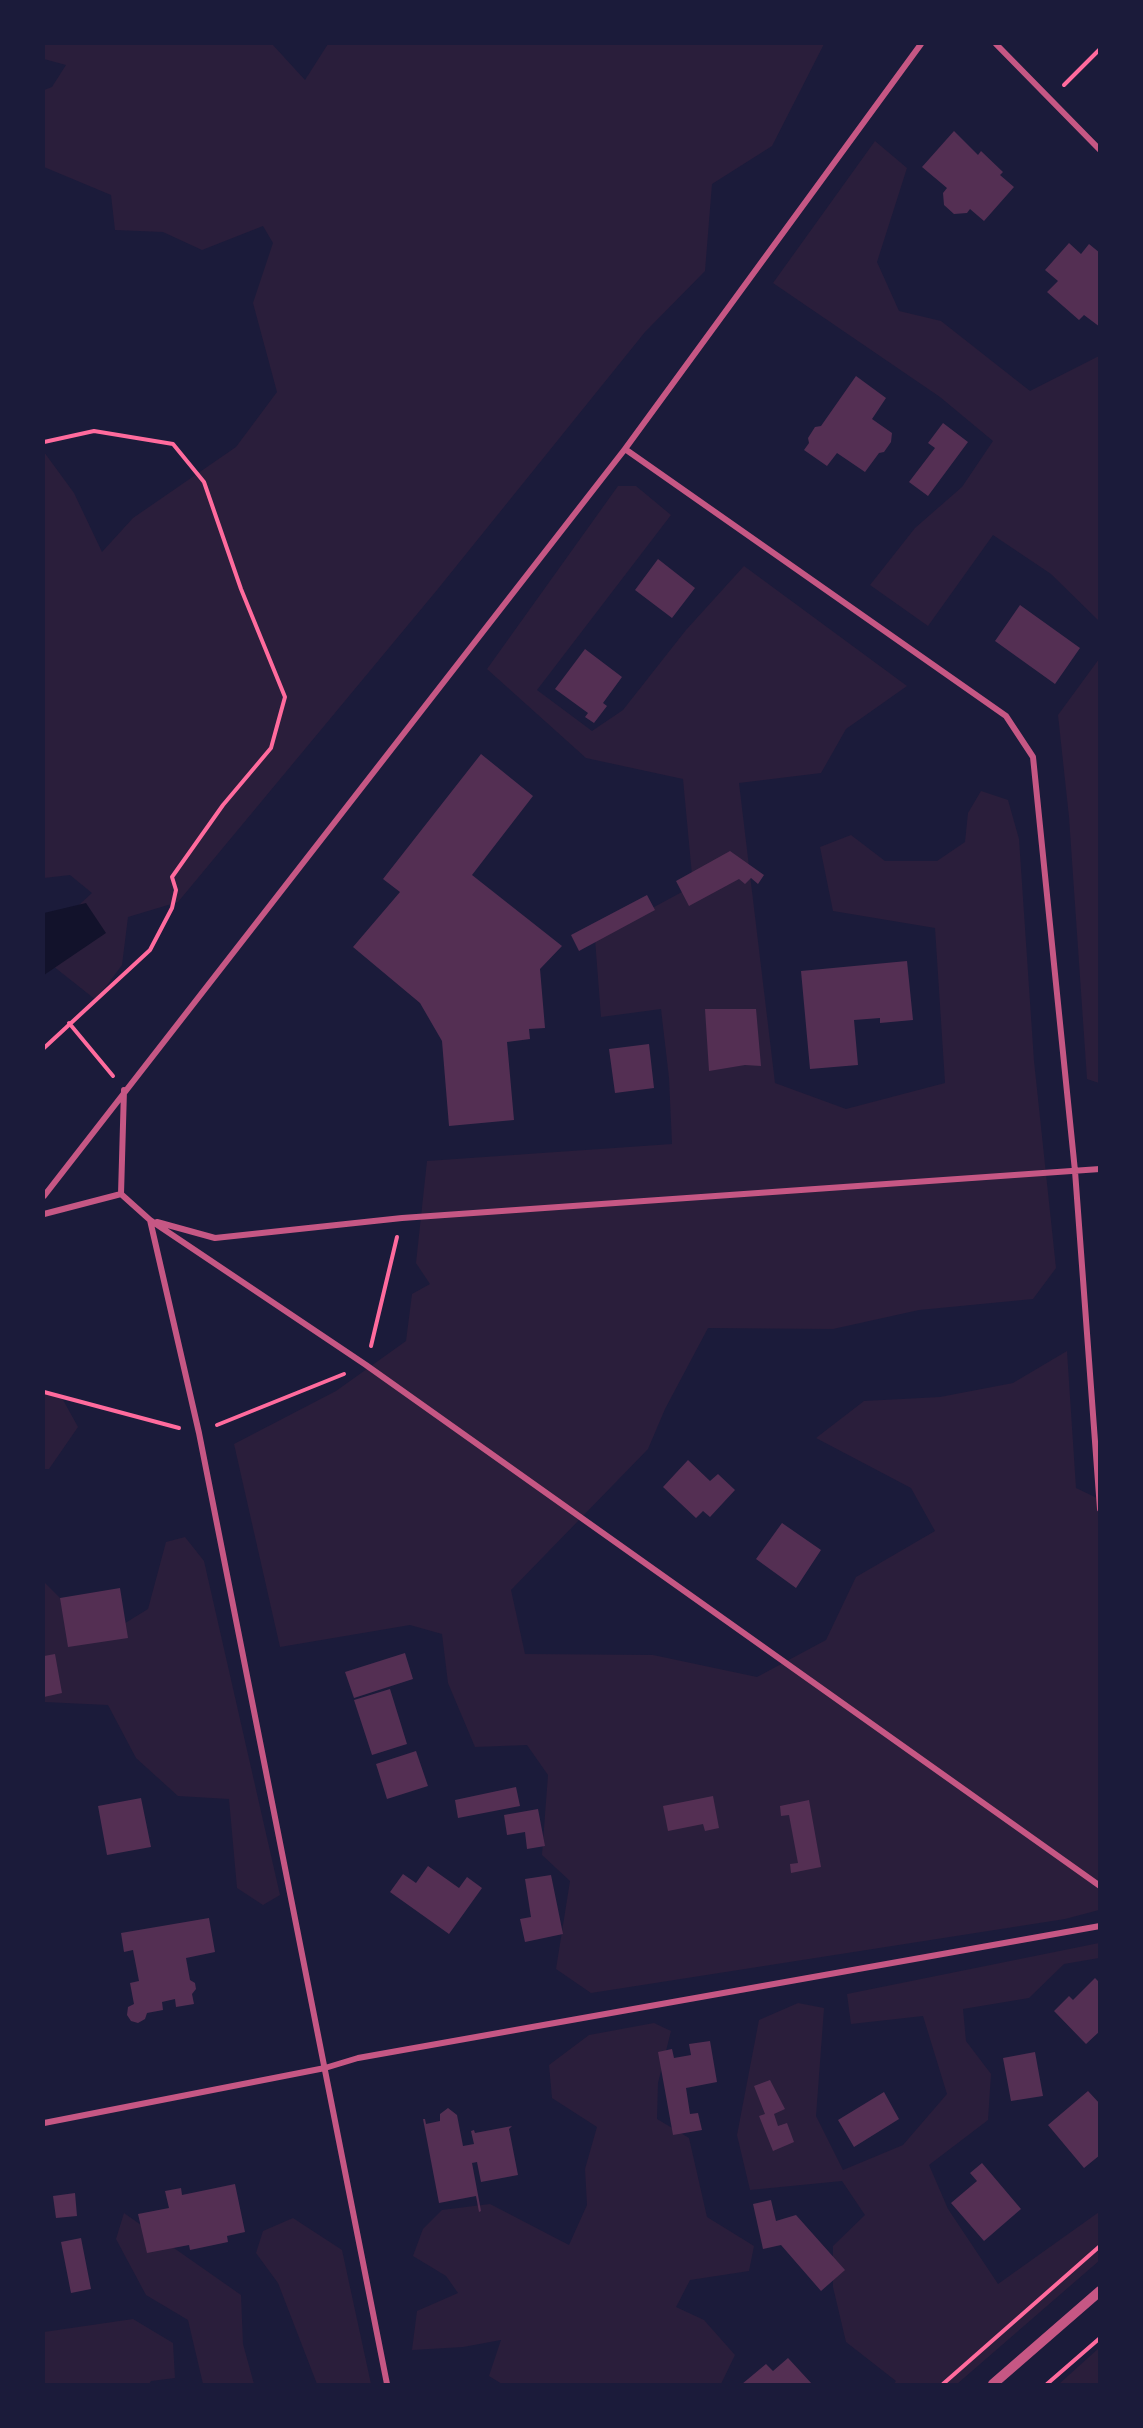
<!DOCTYPE html>
<html>
<head>
<meta charset="utf-8">
<style>
	body { margin:0 }
	#map { position:relative; width:1143px; height:2428px; overflow:hidden; background:#1b1b3a; font-family:"Libre Baskerville",serif }
	canvas { display:block }
	.frame { position:absolute; inset:0; border:45px solid #1b1b3a; pointer-events:none }
</style>
</head>
<body>
<div id="map">
<canvas width="1143" height="2428"></canvas>
<div class="frame"></div>
</div>
<script>
const context = document.querySelector('canvas').getContext('2d');
context.lineJoin = 'round';
function fill(path, color) {
  context.fillStyle = color;
  context.fill(path, 'evenodd');
}
function stroke(path, color, width, dash) {
  context.strokeStyle = color;
  context.lineWidth = width;
  context.lineCap = dash ? 'butt' : 'round';
  context.setLineDash(dash || []);
  context.stroke(path);
}
fill(new Path2D(`
	M 44,44 L 272,44 L 305,80 L 328,44 L 824,44 L 772,146 L 712,184 L 705,271 L 645,332 L 437,590 L 178,902 L 128,917 L 122,965 L 96,1000 L 48,962 L 44,937 L 92,893 L 70,875 L 44,878 L 44,452 L 74,493 L 102,552 L 133,518 L 236,447 L 277,392 L 253,303 L 273,243 L 263,226 L 202,250 L 163,232 L 115,230 L 111,195 L 44,167 L 44,90 L 52,87 L 66,65 L 44,59 Z
	M 875,141 L 907,168 L 877,262 L 899,311 L 941,321 L 1030,391 L 1099,356 L 1099,621 L 1051,574 L 993,535 L 928,626 L 870,585 L 915,528 L 962,487 L 993,441 L 940,397 L 773,283 Z
	M 618,486 L 636,486 L 671,515 L 537,690 L 592,731 L 623,710 L 686,630 L 744,566 L 907,686 L 846,729 L 821,773 L 739,783 L 775,1083 L 846,1109 L 945,1083 L 935,928 L 833,911 L 820,847 L 851,835 L 885,861 L 937,861 L 965,842 L 968,813 L 981,791 L 1008,800 L 1019,839 L 1034,1061 L 1056,1268 L 1033,1299 L 919,1310 L 833,1329 L 708,1328 L 665,1409 L 648,1449 L 511,1590 L 525,1654 L 653,1655 L 757,1677 L 826,1640 L 856,1577 L 935,1531 L 911,1488 L 816,1438 L 864,1401 L 940,1397 L 1013,1383 L 1067,1351 L 1076,1488 L 1099,1499 L 1099,1910 L 1065,1919 L 591,1993 L 556,1969 L 570,1881 L 542,1855 L 548,1775 L 527,1745 L 475,1747 L 448,1683 L 442,1634 L 410,1625 L 280,1647 L 234,1444 L 336,1391 L 406,1341 L 412,1294 L 430,1284 L 416,1263 L 427,1161 L 672,1144 L 669,1078 L 661,1009 L 601,1017 L 595,939 L 693,886 L 683,779 L 586,758 L 487,669 Z
	M 1099,659 L 1100,1083 L 1099,1083 L 1087,1079 L 1069,817 L 1058,715 Z
	M 44,1390 L 62,1398 L 78,1427 L 49,1469 L 44,1469 Z
	M 185,1537 L 204,1561 L 280,1895 L 263,1905 L 237,1888 L 229,1799 L 178,1796 L 136,1758 L 108,1705 L 44,1702 L 44,1582 L 70,1608 L 96,1641 L 148,1609 L 166,1542 Z
	M 1099,1943 L 1099,1958 L 1064,1964 L 1029,1998 L 963,2009 L 966,2041 L 991,2074 L 988,2120 L 929,2165 L 948,2209 L 998,2284 L 1099,2212 L 1100,2260 L 957,2384 L 894,2384 L 896,2381 L 846,2342 L 833,2287 L 833,2246 L 865,2215 L 842,2181 L 750,2190 L 737,2135 L 759,2020 L 798,2003 L 824,2008 L 816,2116 L 843,2170 L 903,2145 L 947,2094 L 923,2016 L 851,2024 L 847,1994 Z
	M 654,2023 L 671,2031 L 658,2083 L 657,2119 L 689,2138 L 707,2217 L 754,2246 L 749,2271 L 690,2280 L 676,2307 L 704,2320 L 735,2355 L 721,2384 L 502,2384 L 489,2376 L 501,2340 L 463,2347 L 412,2350 L 417,2311 L 458,2293 L 446,2276 L 413,2256 L 423,2229 L 442,2210 L 490,2204 L 569,2245 L 587,2205 L 585,2169 L 597,2127 L 552,2098 L 549,2065 L 589,2035 Z
	M 124,2213 L 241,2295 L 243,2344 L 254,2384 L 203,2384 L 188,2320 L 146,2295 L 116,2239 Z
	M 293,2218 L 342,2250 L 371,2384 L 317,2384 L 278,2283 L 256,2253 L 263,2231 Z
	M 133,2319 L 173,2343 L 175,2378 L 151,2381 L 149,2384 L 44,2384 L 44,2332 Z
	M 1099,2348 L 1099,2384 L 1059,2384 Z`), '#2a1e3b');
fill(new Path2D(`
	M 86,903 L 106,933 L 44,975 L 44,913 Z`), '#12122b');
fill(new Path2D(`
	M 954,131 L 978,155 L 981,151 L 1003,172 L 1000,175 L 1014,187 L 984,221 L 970,209 L 967,213 L 954,214 L 944,205 L 943,193 L 947,188 L 922,167 Z
	M 1069,243 L 1081,254 L 1089,244 L 1100,253 L 1100,327 L 1084,315 L 1079,320 L 1047,292 L 1058,281 L 1045,270 Z
	M 856,376 L 886,398 L 872,419 L 892,433 L 891,442 L 884,452 L 879,453 L 865,472 L 837,453 L 827,466 L 804,450 L 809,443 L 808,438 L 815,427 L 821,426 Z
	M 943,423 L 968,442 L 928,496 L 909,482 L 935,448 L 928,443 Z
	M 658,559 L 695,588 L 672,618 L 635,590 Z
	M 1020,605 L 1080,648 L 1055,684 L 995,641 Z
	M 585,649 L 622,677 L 603,703 L 607,706 L 594,723 L 585,717 L 588,713 L 555,689 Z
	M 481,754 L 533,796 L 472,875 L 562,946 L 540,969 L 545,1028 L 529,1029 L 530,1039 L 507,1042 L 514,1120 L 449,1126 L 442,1041 L 420,1003 L 353,947 L 400,892 L 383,879 Z
	M 730,851 L 764,875 L 758,884 L 751,878 L 745,884 L 739,879 L 689,906 L 676,881 Z
	M 647,895 L 655,910 L 579,951 L 571,935 Z
	M 907,961 L 913,1020 L 880,1023 L 880,1018 L 854,1020 L 858,1065 L 810,1069 L 801,971 Z
	M 705,1009 L 756,1009 L 761,1066 L 745,1065 L 709,1071 Z
	M 649,1044 L 654,1088 L 615,1093 L 609,1049 Z
	M 688,1460 L 710,1481 L 718,1474 L 735,1490 L 710,1517 L 703,1511 L 696,1518 L 663,1487 Z
	M 782,1523 L 821,1550 L 796,1588 L 756,1559 Z
	M 120,1588 L 128,1638 L 68,1647 L 60,1598 Z
	M 405,1653 L 413,1679 L 354,1698 L 345,1672 Z
	M 55,1654 L 62,1693 L 44,1697 L 44,1656 Z
	M 390,1689 L 407,1744 L 372,1755 L 354,1700 Z
	M 416,1751 L 428,1786 L 387,1799 L 376,1764 Z
	M 516,1787 L 520,1806 L 458,1818 L 455,1800 Z
	M 713,1796 L 719,1828 L 705,1831 L 703,1824 L 668,1831 L 663,1806 Z
	M 141,1798 L 151,1847 L 107,1855 L 98,1806 Z
	M 809,1800 L 821,1867 L 791,1873 L 790,1864 L 798,1863 L 789,1815 L 781,1816 L 780,1806 Z
	M 538,1809 L 545,1846 L 527,1849 L 525,1832 L 507,1835 L 504,1815 Z
	M 428,1866 L 459,1888 L 467,1877 L 482,1888 L 449,1934 L 390,1892 L 403,1874 L 416,1883 Z
	M 551,1875 L 563,1934 L 525,1942 L 520,1919 L 531,1917 L 525,1879 Z
	M 209,1918 L 215,1952 L 186,1958 L 190,1980 L 195,1983 L 196,1989 L 192,1994 L 194,2004 L 176,2007 L 175,1999 L 162,2002 L 163,2010 L 147,2013 L 145,2019 L 138,2023 L 131,2021 L 127,2015 L 128,2007 L 134,2004 L 130,1983 L 139,1981 L 133,1950 L 124,1952 L 121,1933 Z
	M 1095,1978 L 1100,1983 L 1100,2031 L 1086,2044 L 1054,2011 L 1069,1996 L 1073,2000 Z
	M 710,2041 L 717,2082 L 686,2088 L 690,2114 L 698,2113 L 702,2130 L 673,2135 L 658,2052 L 672,2049 L 674,2058 L 691,2055 L 689,2044 Z
	M 1035,2052 L 1043,2096 L 1011,2101 L 1003,2058 Z
	M 770,2080 L 785,2109 L 774,2114 L 778,2126 L 787,2123 L 794,2142 L 773,2151 L 759,2116 L 765,2114 L 754,2086 Z
	M 1088,2091 L 1100,2104 L 1100,2155 L 1084,2168 L 1048,2125 Z
	M 884,2092 L 899,2119 L 854,2147 L 838,2120 Z
	M 448,2108 L 457,2115 L 463,2146 L 474,2144 L 471,2131 L 474,2130 L 475,2133 L 512,2126 L 509,2129 L 518,2175 L 481,2182 L 477,2162 L 472,2163 L 481,2211 L 479,2212 L 476,2196 L 439,2203 L 423,2119 L 425,2119 L 426,2124 L 440,2121 L 440,2114 Z
	M 982,2163 L 1021,2209 L 984,2241 L 951,2203 L 977,2181 L 970,2173 Z
	M 235,2184 L 245,2232 L 227,2236 L 228,2242 L 190,2250 L 189,2245 L 147,2253 L 138,2214 L 169,2208 L 165,2191 L 181,2188 L 182,2195 Z
	M 75,2193 L 77,2216 L 56,2218 L 53,2196 Z
	M 771,2200 L 776,2221 L 796,2215 L 845,2270 L 821,2291 L 781,2245 L 763,2249 L 753,2204 Z
	M 81,2238 L 91,2289 L 71,2293 L 61,2242 Z
	M 788,2358 L 812,2384 L 742,2384 L 766,2364 L 773,2371 Z`), '#542f53');
stroke(new Path2D(`
	M 1064,85 L 1100,49
	M 44,442 L 94,431 L 173,444 L 204,482 L 241,589 L 285,697 L 271,748 L 223,805 L 172,877 L 176,890 L 172,908 L 150,950 L 44,1048
	M 69,1023 L 113,1076
	M 371,1346 L 397,1237
	M 44,1392 L 179,1428
	M 217,1425 L 344,1374
	M 943,2384 L 1100,2246
	M 1047,2384 L 1100,2338`), '#ff6b9d', 4);
stroke(new Path2D(`
	M 996,44 L 1100,150
	M 625,449 L 1006,716 L 1033,757 L 1075,1171 L 1100,1509
	M 121,1194 L 124,1090
	M 44,1196 L 625,449 L 921,44
	M 44,1214 L 121,1194 L 150,1220 L 366,1365 L 1100,1886
	M 150,1220 L 199,1433 L 387,2384
	M 157,1222 L 215,1238 L 402,1218 L 1100,1169
	M 44,2123 L 325,2068 L 358,2058 L 1100,1926`), '#c65784', 6);
stroke(new Path2D(`
	M 993,2384 L 1100,2291`), '#c65784', 10);
</script>
</body>
</html>
